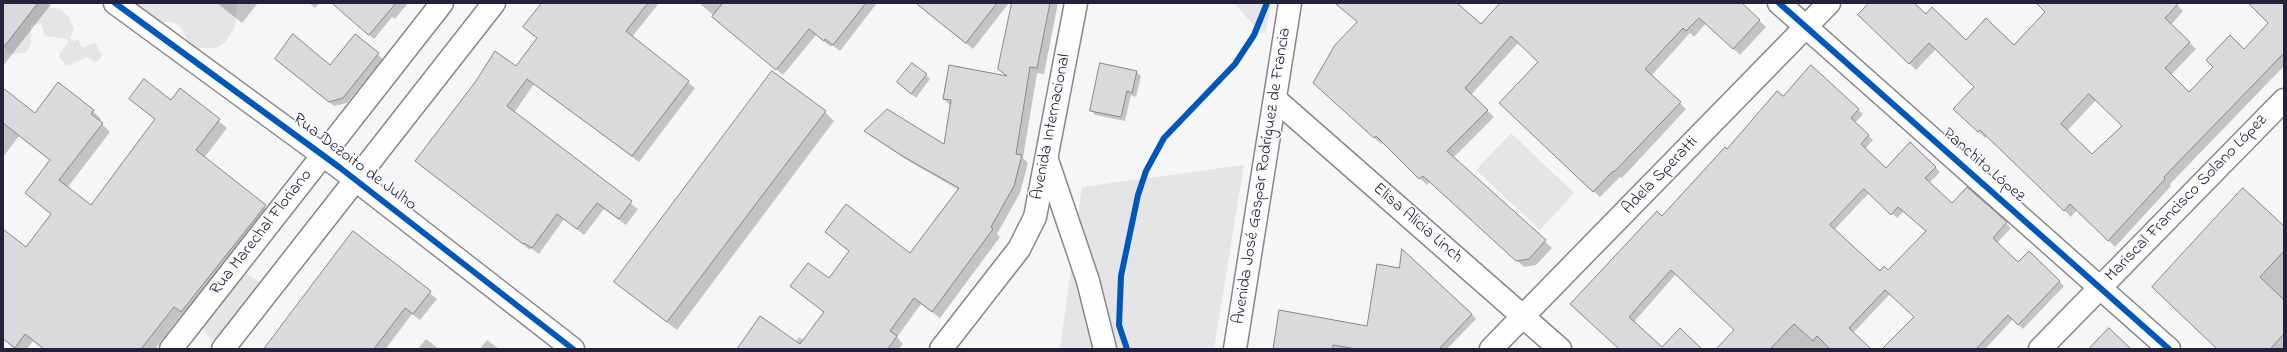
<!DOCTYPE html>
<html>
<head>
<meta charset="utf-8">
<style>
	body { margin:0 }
	#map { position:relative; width:2287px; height:352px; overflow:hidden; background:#f6f6f7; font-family:"Indie Flower",sans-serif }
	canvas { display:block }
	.frame { position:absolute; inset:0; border:4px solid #22223b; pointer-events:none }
</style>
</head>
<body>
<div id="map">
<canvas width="2287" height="352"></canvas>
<div class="frame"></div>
</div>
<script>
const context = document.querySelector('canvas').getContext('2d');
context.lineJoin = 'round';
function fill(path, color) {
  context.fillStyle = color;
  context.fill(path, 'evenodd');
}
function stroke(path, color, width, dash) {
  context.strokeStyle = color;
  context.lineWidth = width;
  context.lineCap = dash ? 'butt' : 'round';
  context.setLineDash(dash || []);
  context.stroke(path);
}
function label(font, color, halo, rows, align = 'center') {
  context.font = font + ' "Indie Flower",sans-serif';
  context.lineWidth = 3;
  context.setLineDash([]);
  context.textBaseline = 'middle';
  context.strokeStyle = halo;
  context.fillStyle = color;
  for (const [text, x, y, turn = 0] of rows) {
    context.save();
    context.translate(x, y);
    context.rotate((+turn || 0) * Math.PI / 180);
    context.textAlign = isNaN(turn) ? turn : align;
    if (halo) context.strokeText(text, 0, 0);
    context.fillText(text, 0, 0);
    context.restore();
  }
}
fill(new Path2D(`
	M 33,3 L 47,3 L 51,8 L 60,9 L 68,16 L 72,24 L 74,29 L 70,38 L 74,41 L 78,39 L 82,48 L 95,43 L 102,55 L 100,59 L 96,62 L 87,57 L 70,65 L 65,64 L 59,57 L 60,52 L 67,44 L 68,39 L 45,36 L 41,24 L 31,25 L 31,45 L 25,53 L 11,54 L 7,52 L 3,45 Z
	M 136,3 L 237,3 L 235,26 L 225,43 L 216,48 L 198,48 L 189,43 L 180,26 L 172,22 L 153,23 L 138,13 Z
	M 1234,3 L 1271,3 L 1266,31 L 1261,33 Z
	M 1511,133 L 1574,193 L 1540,230 L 1476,170 Z
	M 1244,165 L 1214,349 L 1060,349 L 1082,187 Z
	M 245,273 L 257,280 L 268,297 L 219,344 L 211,339 L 201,327 Z`), '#e5e5e8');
fill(new Path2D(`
	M 3,3 L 52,3 L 3,66 Z
	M 217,3 L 258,3 L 242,23 Z
	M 309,3 L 319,3 L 315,8 Z
	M 333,3 L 408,3 L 395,19 L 392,17 L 374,39 Z
	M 543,3 L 659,3 L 632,37 L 695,88 L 639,162 L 534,84 L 514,113 L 638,209 L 626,225 L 604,209 L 584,235 L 564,219 L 539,254 L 531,248 L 530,250 L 416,161 L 516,68 L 538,38 Z
	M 699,3 L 877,3 L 840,51 L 832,45 L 831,47 L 816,35 L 783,75 Z
	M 916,3 L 1009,3 L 973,49 Z
	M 1013,3 L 1058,3 L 1044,74 L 1037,73 L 1023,158 L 1028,163 L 1020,193 L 997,234 L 1000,237 L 940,318 L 921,304 L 897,337 L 903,344 L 899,349 L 738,349 L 796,342 L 799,337 L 804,341 L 824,313 L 792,286 L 829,280 L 850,252 L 826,232 L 910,254 L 959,190 L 912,163 L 872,137 L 866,131 L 945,146 L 951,106 L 944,99 L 1008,77 L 999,69 Z
	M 1350,3 L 1456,3 L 1481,25 L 1501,3 L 1740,3 L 1766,27 L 1740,55 L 1706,23 L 1694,37 L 1690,33 L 1651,76 L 1686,109 L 1622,178 L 1620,177 L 1600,197 L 1507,109 L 1539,62 L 1519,42 L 1471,95 L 1494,117 L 1453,158 L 1552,248 L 1536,265 L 1524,267 L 1430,182 L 1427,185 L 1383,142 L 1381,144 L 1321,89 L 1358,22 Z
	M 1871,3 L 1912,3 L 1926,16 L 1966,41 L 2014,46 L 2047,12 L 2037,3 L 2175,3 L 2183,11 L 2171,25 L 2196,49 L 2171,75 L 2189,93 L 2244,50 L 2269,23 L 2249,3 L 2279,3 L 2284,8 L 2284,66 L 2170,184 L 2171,186 L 2115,247 L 2077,210 L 2071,217 L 1987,136 L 1985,138 L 1955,109 L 1976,87 L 1936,49 L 1916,70 L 1859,15 ZM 2096,100 L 2123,126 L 2092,156 L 2067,131 Z
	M 355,35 L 383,59 L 347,103 L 334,106 L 280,63 L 330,66 Z
	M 1136,72 L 1141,76 L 1136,97 L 1131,95 L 1125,121 L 1095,115 L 1091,110 Z
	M 926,75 L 930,79 L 916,98 L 903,87 Z
	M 59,84 L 93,111 L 101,119 L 99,121 L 110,132 L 67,188 L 91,207 L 156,120 L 130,99 L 171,101 L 180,90 L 227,128 L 204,158 L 273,214 L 189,319 L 182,314 L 155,349 L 43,349 L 33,341 L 27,349 L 15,349 L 3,339 L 3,241 L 26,248 L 56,216 L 26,193 L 51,161 L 19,136 L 3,157 L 3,89 L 35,114 Z
	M 1783,98 L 1858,110 L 1863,114 L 1855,123 L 1873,140 L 1865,149 L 1886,169 L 1935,167 L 1940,172 L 1929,183 L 1952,204 L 1967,188 L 2011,228 L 1997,243 L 2018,264 L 2029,252 L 2064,286 L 2023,329 L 2013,319 L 1985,349 L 1884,349 L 1915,317 L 1890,294 L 1853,333 L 1870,349 L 1717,349 L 1736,330 L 1676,274 L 1634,322 L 1662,349 L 1701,349 L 1620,349 L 1576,308 L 1727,150 ZM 1869,193 L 1897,218 L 1904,211 L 1927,232 L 1888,271 L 1880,272 L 1834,230 Z
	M 825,112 L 834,121 L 677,330 L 615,282 Z
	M 2284,227 L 2284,347 L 2282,349 L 2218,349 Z
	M 353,232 L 437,299 L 420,320 L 412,314 L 387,347 L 389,349 L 266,349 Z
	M 1472,314 L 1476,319 L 1447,349 L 1274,349 L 1368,327 Z
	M 426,339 L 439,349 L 418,349 Z
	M 487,340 L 499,349 L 480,349 Z`), '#0003');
const building = new Path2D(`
	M 3,3 L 38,3 L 3,48 Z
	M 332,3 L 396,3 L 369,35 Z
	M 542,3 L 648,3 L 626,31 L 689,81 L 632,156 L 527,79 L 507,106 L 632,201 L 619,219 L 597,203 L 577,229 L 557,214 L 532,248 L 524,243 L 523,244 L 415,161 L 476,81 L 495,51 L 516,66 L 537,38 L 523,27 Z
	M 723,3 L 866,3 L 833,45 L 825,39 L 824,41 L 809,29 L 776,70 L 712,17 Z
	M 916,3 L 997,3 L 966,43 Z
	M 1012,3 L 1050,3 L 1037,68 L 1030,67 L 1016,154 L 1022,155 L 1014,186 L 991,227 L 993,229 L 932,312 L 914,298 L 890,331 L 897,336 L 888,349 L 737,349 L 760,316 L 800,344 L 824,312 L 790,286 L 808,263 L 829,278 L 849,251 L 825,232 L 846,204 L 910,253 L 959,188 L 904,157 L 864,131 L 887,109 L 944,144 L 951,100 L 943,99 L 949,65 L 1007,76 L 998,69 Z
	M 1335,3 L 1457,3 L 1481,24 L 1500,3 L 1742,3 L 1760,20 L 1733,49 L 1699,18 L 1686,31 L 1683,28 L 1645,69 L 1681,102 L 1614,172 L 1613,171 L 1593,192 L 1499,103 L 1538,62 L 1511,36 L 1465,88 L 1488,110 L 1447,151 L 1546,240 L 1529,259 L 1516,261 L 1423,176 L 1419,179 L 1376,136 L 1374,138 L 1313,83 L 1335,45 L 1357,22 Z
	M 1869,3 L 1914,3 L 1926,14 L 1932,7 L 1966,40 L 1986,18 L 2014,45 L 2045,12 L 2036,3 L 2179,3 L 2165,18 L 2190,42 L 2165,68 L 2189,92 L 2213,67 L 2206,60 L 2230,35 L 2244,49 L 2268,23 L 2248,3 L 2284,3 L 2284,53 L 2164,177 L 2165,179 L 2108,241 L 2070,204 L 2064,211 L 1980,130 L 1978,132 L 1953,109 L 1974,87 L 1929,43 L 1909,64 L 1858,15 ZM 2089,94 L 2122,126 L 2092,154 L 2061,124 Z
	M 293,34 L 330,65 L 355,34 L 379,53 L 343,98 L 329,102 L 275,59 Z
	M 912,63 L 927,74 L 911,94 L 897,82 Z
	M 1100,63 L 1137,71 L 1132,93 L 1127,91 L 1121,117 L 1090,111 Z
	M 1811,65 L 1859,109 L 1851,118 L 1869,135 L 1861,144 L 1886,168 L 1910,142 L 1936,167 L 1925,178 L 1952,203 L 1967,187 L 2007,222 L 1993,238 L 2018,262 L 2029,251 L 2060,281 L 2018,325 L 2008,315 L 1976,349 L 1882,349 L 1914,317 L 1885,290 L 1849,328 L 1871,349 L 1830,349 L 1817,336 L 1813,341 L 1794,324 L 1770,349 L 1716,349 L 1734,330 L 1671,270 L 1629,317 L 1662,347 L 1680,328 L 1702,349 L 1619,349 L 1570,304 L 1657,211 L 1662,216 L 1725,147 L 1727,149 L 1777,91 L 1783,96 ZM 1864,189 L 1891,215 L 1898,207 L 1926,231 L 1888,270 L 1884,266 L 1880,271 L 1830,225 Z
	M 772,71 L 826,111 L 667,322 L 614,282 Z
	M 144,79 L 171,100 L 180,88 L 220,119 L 196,150 L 266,205 L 181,312 L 174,307 L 141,349 L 44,349 L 25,334 L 15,348 L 3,339 L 3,229 L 26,247 L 51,214 L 25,193 L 50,160 L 3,123 L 3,88 L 35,113 L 58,82 L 94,110 L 91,114 L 103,123 L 59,180 L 91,205 L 155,119 L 129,99 Z
	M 2243,188 L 2284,226 L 2284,251 L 2260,277 L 2284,300 L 2284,334 L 2270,349 L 2217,349 L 2152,287 Z
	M 353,231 L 431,291 L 413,314 L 405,308 L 374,349 L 264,349 Z
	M 1402,249 L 1472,314 L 1439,349 L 1356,349 L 1333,345 L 1332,349 L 1273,349 L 1279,310 L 1367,326 L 1377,264 L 1399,268 Z
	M 2109,328 L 2131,349 L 2089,349 Z`);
fill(building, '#dadadd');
stroke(building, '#86868b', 1);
const street = new Path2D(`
	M 115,3 L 339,167 L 573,349
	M 1779,3 L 2169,349
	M 1275,99 L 1560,349
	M 1047,160 L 1088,281 L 1105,349
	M 1491,349 L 1829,3
	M 2040,349 L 2284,100`);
const secondary = new Path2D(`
	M 171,349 L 442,3
	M 223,349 L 494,3
	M 941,349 L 1019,249 L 1035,217 L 1076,3
	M 1235,349 L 1290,3`);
stroke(street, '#86868b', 25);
stroke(secondary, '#86868b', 25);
stroke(street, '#fefefe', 22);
stroke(secondary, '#fefefe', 22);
stroke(new Path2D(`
	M 115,3 L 339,167 L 573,349
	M 1779,3 L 2169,349
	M 1127,349 L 1119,325 L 1121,276 L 1138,195 L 1146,171 L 1164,138 L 1235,64 L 1254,35 L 1267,3`), '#0057b8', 6);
label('17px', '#22223b', '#fff', [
	["Avenida Internacional",1052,127,-79],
	["Rua Dezoito de Julho",354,163,37],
	["Panchito López",1983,166,41],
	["Avenida José Gaspar Rodríguez de Francia",1263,176,-81],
	["Adela Speratti",1661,176,-46],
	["Mariscal Francisco Solano López",2187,199,-46],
	["Elisa Alicia Linch",1417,224,41],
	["Rua Marechal Floriano",262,233,-52]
]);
</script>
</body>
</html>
